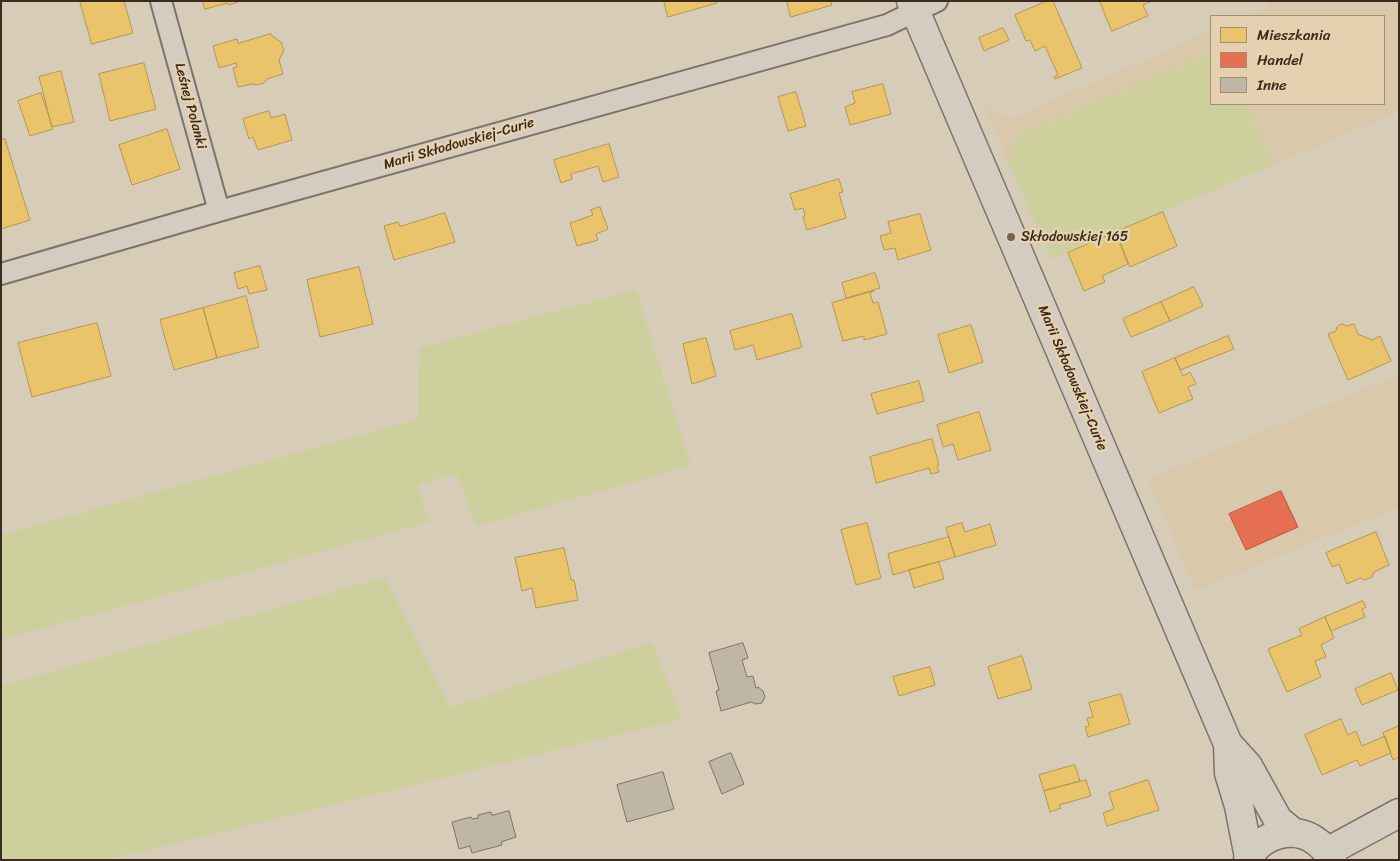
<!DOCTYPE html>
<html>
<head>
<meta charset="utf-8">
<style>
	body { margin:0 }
	#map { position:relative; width:1400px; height:861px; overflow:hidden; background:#d7ccb7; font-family:Sriracha,sans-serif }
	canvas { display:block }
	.frame { position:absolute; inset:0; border:2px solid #3b2a1e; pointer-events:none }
	.legend { position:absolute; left:1210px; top:15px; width:175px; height:90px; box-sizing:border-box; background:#e5d1af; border:1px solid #a18e75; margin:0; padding:6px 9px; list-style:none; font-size:15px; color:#3b2a1e }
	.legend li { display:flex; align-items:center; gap:10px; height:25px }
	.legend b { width:25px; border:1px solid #a18e75 }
</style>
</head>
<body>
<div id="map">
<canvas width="1400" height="861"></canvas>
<div class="frame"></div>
<ul class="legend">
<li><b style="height:14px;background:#e9c46a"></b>Mieszkania</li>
<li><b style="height:14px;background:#e76f51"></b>Handel</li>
<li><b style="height:14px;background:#c0b6a5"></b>Inne</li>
</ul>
</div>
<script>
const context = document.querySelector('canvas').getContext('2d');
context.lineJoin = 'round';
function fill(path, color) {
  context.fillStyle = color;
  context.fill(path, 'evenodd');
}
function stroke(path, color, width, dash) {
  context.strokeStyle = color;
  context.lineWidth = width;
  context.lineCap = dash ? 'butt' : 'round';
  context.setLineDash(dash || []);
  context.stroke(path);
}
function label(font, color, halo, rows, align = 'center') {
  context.font = font + ' Sriracha,sans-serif';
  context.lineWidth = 5;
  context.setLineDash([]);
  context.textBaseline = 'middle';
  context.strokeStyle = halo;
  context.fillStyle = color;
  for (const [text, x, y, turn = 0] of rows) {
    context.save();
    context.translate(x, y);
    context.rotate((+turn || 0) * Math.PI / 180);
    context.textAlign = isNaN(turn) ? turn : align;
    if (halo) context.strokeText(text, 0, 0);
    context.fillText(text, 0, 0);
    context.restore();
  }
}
fill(new Path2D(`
	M 1269,1 L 1399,1 L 1399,111 L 1273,165 L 1246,104 L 1384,104 L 1384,16 L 1246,16 L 1270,6 Z
	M 1211,31 L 1211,51 L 1020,135 L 1008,162 L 985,106 L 1010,119 Z
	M 1399,375 L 1399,507 L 1196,590 L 1148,479 Z`), '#d9c8a9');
fill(new Path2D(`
	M 1211,51 L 1211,104 L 1246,104 L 1273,165 L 1051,259 L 1008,162 L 1020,135 Z
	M 636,290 L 691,466 L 476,526 L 457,474 L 418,485 L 429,522 L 1,640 L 1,535 L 418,419 L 419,348 Z
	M 385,577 L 450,707 L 652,642 L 682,719 L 108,860 L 4,860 L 1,846 L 1,686 Z`), '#cdcf9c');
const homes = new Path2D(`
	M 80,1 L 124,1 L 133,33 L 92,44 Z
	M 203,1 L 241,1 L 229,5 L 228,3 L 205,9 Z
	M 664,1 L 716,1 L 717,3 L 668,17 Z
	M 787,1 L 831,1 L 832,5 L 791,17 Z
	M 1047,1 L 1053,1 L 1082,68 L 1055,79 L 1054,77 L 1058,75 L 1045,46 L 1035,51 L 1030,40 L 1026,41 L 1015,15 Z
	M 1100,1 L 1152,1 L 1143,5 L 1148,16 L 1112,31 Z
	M 1003,28 L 1009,40 L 984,51 L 979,38 Z
	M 271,34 L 272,36 L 281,42 L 284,50 L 279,60 L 283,74 L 267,79 L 264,83 L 256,85 L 252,84 L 238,87 L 233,68 L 237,67 L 236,63 L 219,68 L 213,46 L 237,39 L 238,43 Z
	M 144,63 L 156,109 L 110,121 L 99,74 Z
	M 61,71 L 74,122 L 52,127 L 39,77 Z
	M 883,84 L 891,114 L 850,125 L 845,107 L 855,103 L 852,92 Z
	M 796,92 L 806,126 L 788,131 L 778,97 Z
	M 41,93 L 53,129 L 30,136 L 18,101 Z
	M 269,111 L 271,118 L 285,114 L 292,140 L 258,150 L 253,137 L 249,139 L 243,119 Z
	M 167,129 L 180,169 L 132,185 L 119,145 Z
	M 5,139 L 30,220 L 1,229 L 1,140 Z
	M 609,144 L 619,177 L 603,182 L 598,166 L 571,174 L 572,179 L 561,183 L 554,160 Z
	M 839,179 L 843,192 L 839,193 L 846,218 L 807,230 L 803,217 L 805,216 L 803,208 L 795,210 L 790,194 Z
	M 600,207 L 608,229 L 596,234 L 598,240 L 577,246 L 570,223 L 593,215 L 591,210 Z
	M 1163,212 L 1177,246 L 1130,267 L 1116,232 Z
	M 445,213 L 455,242 L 394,260 L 384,226 L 398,222 L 400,226 Z
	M 920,214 L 931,250 L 898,260 L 895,248 L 884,250 L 880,236 L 891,233 L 888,222 Z
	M 1116,232 L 1128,264 L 1102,276 L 1105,282 L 1084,291 L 1068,253 Z
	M 260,266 L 267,290 L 249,294 L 247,286 L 238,289 L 234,273 Z
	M 359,267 L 373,324 L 320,337 L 307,280 Z
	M 875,273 L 880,288 L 846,298 L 842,283 Z
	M 1194,287 L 1203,306 L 1170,321 L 1161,302 Z
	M 874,291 L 870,293 L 873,303 L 878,302 L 887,334 L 864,340 L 864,336 L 843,341 L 832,303 Z
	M 246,296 L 259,347 L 217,358 L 203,308 Z
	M 1161,302 L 1170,321 L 1131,337 L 1123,319 Z
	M 203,308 L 217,358 L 174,370 L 160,320 Z
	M 792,314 L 802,347 L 757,360 L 753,345 L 735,350 L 730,331 Z
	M 97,323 L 111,376 L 32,397 L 18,343 Z
	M 1342,324 L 1347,326 L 1354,324 L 1358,334 L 1372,340 L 1380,336 L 1391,361 L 1348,380 L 1328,334 L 1336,331 L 1337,327 Z
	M 971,325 L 983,362 L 949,373 L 938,335 Z
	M 1228,336 L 1234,349 L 1180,370 L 1175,358 Z
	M 706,338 L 716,376 L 692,384 L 683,344 Z
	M 1175,358 L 1183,376 L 1190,372 L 1196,384 L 1188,387 L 1193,399 L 1159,413 L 1142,372 Z
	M 919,381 L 924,401 L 877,414 L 871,394 Z
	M 979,412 L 991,450 L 958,460 L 953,444 L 943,447 L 937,425 Z
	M 932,439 L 939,465 L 937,466 L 939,472 L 931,474 L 929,468 L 876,483 L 870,457 Z
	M 867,523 L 881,578 L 856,585 L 841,530 Z
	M 962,523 L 965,532 L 990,524 L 996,545 L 955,557 L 946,528 Z
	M 1376,532 L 1389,565 L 1374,572 L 1372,577 L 1365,580 L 1360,578 L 1347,584 L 1339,564 L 1332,567 L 1326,553 Z
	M 949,537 L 955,557 L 893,575 L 888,554 Z
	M 564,548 L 571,580 L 574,580 L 578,600 L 536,608 L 532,588 L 522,591 L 515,558 Z
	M 939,562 L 944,579 L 914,588 L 909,570 Z
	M 1363,601 L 1366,607 L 1362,609 L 1365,617 L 1331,631 L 1325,617 Z
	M 1325,617 L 1334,638 L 1321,645 L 1326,657 L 1315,661 L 1321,677 L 1287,692 L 1268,649 L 1302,635 L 1299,629 Z
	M 1022,656 L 1032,689 L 998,699 L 988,667 Z
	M 930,667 L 935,685 L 899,696 L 893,677 Z
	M 1391,673 L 1398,690 L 1362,705 L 1355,689 Z
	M 1121,694 L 1130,724 L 1088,737 L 1085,727 L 1089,726 L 1087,718 L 1093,717 L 1089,703 Z
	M 1341,719 L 1348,735 L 1356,731 L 1362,746 L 1385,736 L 1391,753 L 1360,766 L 1357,760 L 1322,775 L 1305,735 Z
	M 1399,726 L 1399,757 L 1393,760 L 1383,733 Z
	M 1075,765 L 1080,781 L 1044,791 L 1039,775 Z
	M 1086,780 L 1091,796 L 1059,805 L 1061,808 L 1050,812 L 1044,791 Z
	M 1148,780 L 1159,810 L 1107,826 L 1103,813 L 1114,809 L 1109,793 Z`);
fill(homes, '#e9c46a');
stroke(homes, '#b59653', 1);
const shops = new Path2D(`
	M 1281,491 L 1298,527 L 1246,550 L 1229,514 Z`);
fill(shops, '#e76f51');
stroke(shops, '#b35a42', 1);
const building = new Path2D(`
	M 743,643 L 748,658 L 742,660 L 747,677 L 753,676 L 756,688 L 758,687 L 763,691 L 765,697 L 762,703 L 756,704 L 751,702 L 721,711 L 716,691 L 719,690 L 709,653 Z
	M 731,753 L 744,784 L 722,794 L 709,762 Z
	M 663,772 L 674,809 L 627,822 L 617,785 Z
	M 509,811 L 516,837 L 501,842 L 502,845 L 472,853 L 470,846 L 459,849 L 452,822 L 471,817 L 472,819 L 478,818 L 478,815 L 491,812 L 492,815 Z`);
fill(building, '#c0b6a5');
stroke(building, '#7c7468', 1);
const street = new Path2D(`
	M 161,1 L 219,211
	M 1,274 L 219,211 L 887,25 L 937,1`);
const secondary = new Path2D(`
	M 911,1 L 1228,744 L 1248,766 L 1278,820 L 1294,833
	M 1228,744 L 1229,773 L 1239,806 L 1249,857
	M 1327,852 L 1399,813
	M 1248,860 C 1259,834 1295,824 1317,842 C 1323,846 1328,853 1332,860`);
stroke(street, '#7c7468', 24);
stroke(secondary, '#7c7468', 31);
stroke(street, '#d4ccc0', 20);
stroke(secondary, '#d4ccc0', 28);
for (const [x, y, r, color] of [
	[1011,237,5,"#726354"]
]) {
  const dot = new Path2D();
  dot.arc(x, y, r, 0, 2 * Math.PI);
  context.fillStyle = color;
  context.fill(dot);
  stroke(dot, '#e5d1af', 2);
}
label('14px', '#3b2a1e', '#e5d1af', [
	["Leśnej Polanki",190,106,75],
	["Marii Skłodowskiej-Curie",459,144,-16],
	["Marii Skłodowskiej-Curie",1072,378,67]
]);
label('14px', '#3b2a1e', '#e5d1af', [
	["Skłodowskiej 165",1021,237]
], 'left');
</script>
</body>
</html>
